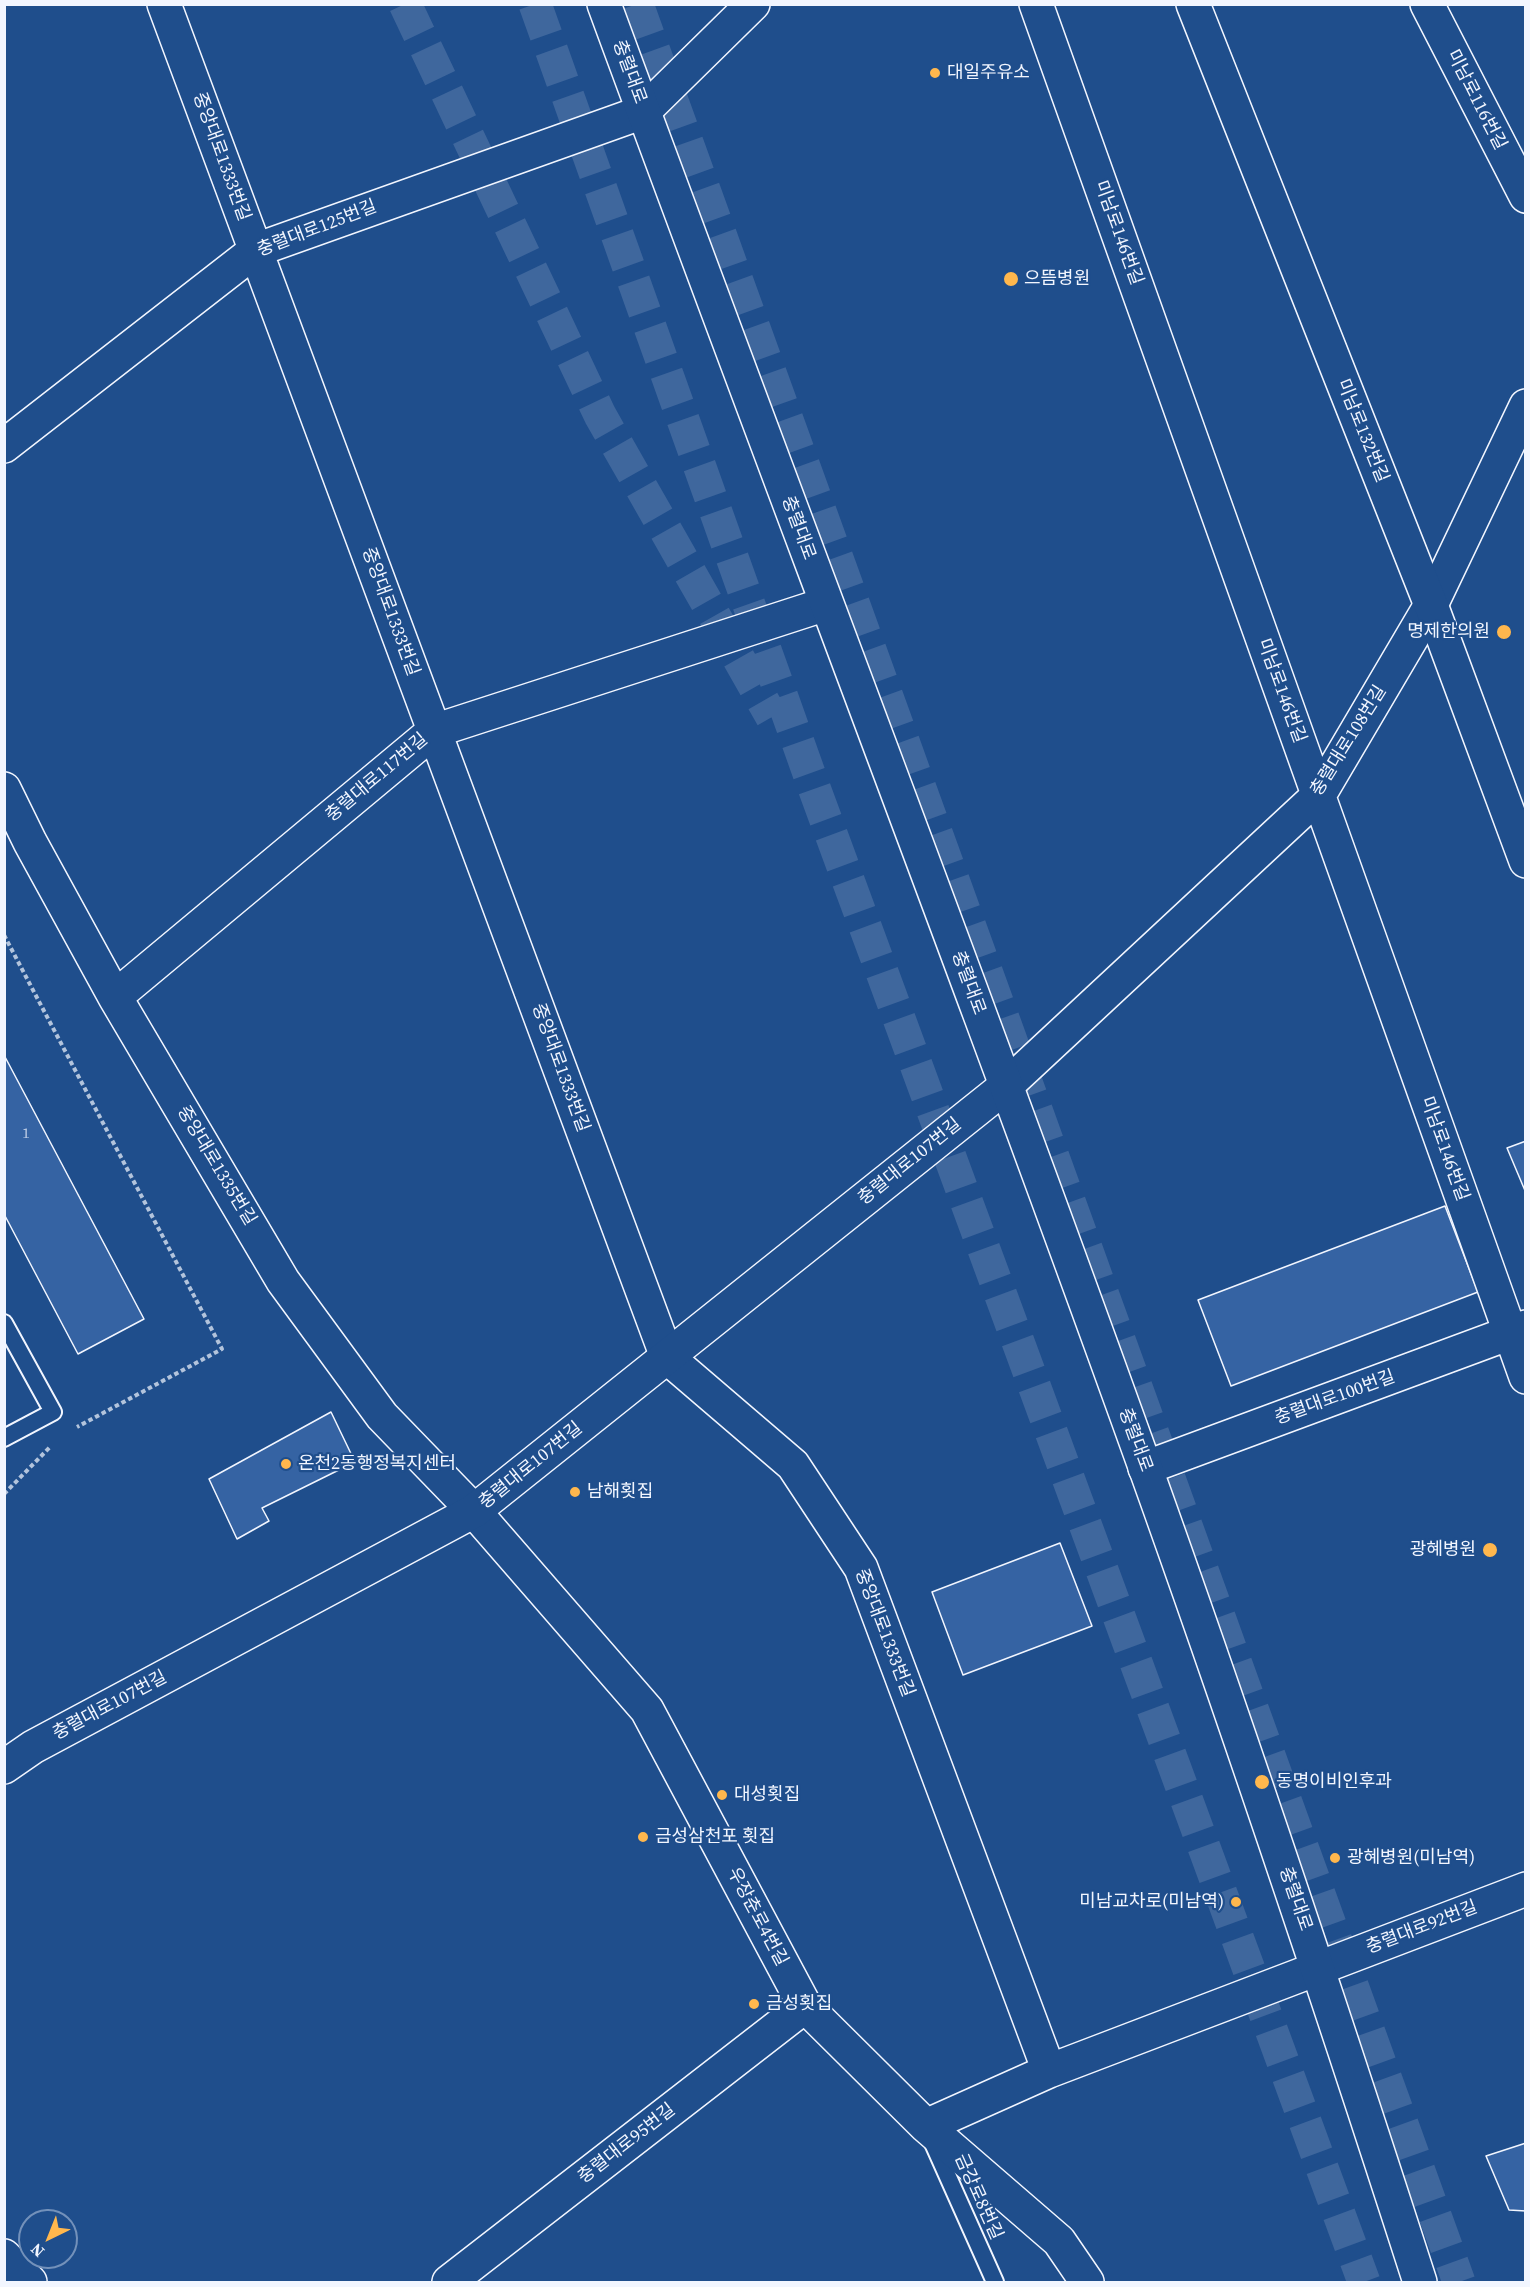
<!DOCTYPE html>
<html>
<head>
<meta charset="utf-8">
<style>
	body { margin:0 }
	#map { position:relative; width:1530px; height:2287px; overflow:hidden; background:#1f4e8c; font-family:"Source Serif 4",serif }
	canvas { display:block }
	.frame { position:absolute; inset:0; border:6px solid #f2f6ff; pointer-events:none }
	.north { position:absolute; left:18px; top:2209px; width:60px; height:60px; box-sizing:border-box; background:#1f4e8c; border:2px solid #7391ba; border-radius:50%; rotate:223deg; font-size:16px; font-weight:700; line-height:24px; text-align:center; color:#f2f6ff }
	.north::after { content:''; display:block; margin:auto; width:21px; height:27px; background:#ffb74d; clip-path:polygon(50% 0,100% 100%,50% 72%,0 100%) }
</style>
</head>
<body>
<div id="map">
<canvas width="1530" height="2287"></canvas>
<div class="frame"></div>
<div class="north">N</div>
</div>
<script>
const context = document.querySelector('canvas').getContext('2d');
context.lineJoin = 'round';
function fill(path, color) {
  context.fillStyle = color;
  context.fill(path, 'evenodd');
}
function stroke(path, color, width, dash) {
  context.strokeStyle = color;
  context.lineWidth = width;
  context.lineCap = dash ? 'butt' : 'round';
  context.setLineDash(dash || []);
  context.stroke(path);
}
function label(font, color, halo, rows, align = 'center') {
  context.font = font + ' "Source Serif 4","Noto Sans KR",serif';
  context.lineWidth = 4.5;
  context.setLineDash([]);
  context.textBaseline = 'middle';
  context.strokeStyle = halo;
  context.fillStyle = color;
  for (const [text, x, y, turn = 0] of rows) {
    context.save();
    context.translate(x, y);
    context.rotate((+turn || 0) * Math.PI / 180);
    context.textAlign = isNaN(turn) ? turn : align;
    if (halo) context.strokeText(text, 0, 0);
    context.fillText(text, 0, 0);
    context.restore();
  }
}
const building = new Path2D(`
	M 4,1055 L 144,1319 L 78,1354 L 4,1214 Z
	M 1526,1141 L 1526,1193 L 1507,1148 Z
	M 1445,1206 L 1478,1292 L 1231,1386 L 1198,1300 Z
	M 331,1412 L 355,1462 L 262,1508 L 269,1521 L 237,1539 L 209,1479 Z
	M 1060,1543 L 1092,1626 L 963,1675 L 932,1592 Z
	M 1526,2143 L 1526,2211 L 1509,2210 L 1486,2156 Z`);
fill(building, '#3563a3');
stroke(building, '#f2f6ff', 1.5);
stroke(new Path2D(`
	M 405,4 L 600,415 L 772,717
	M 535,4 L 816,793 L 1364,2282
	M 637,4 L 1459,2282`), '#3f679d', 33, [33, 16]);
const service = new Path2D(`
	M 4,1323 L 53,1412 L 4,1438
	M 932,2141 L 995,2282`);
const minor = new Path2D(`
	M 164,4 L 667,1357 L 793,1465 L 861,1568 L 1049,2071
	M 1036,4 L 1526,1377
	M 1427,4 L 1526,196
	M 4,446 L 256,250 L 643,112 L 753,4
	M 4,789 L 30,842 L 115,997 L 283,1281 L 382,1416 L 474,1511 L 647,1710 L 805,2006 L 926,2126 L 1059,2241 L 1087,2282
	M 115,997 L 434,731 L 826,604
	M 1006,1086 L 1319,795 L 1431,605 L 1526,406
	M 1145,1468 L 1526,1327
	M 926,2126 L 1049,2071 L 1526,1889
	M 4,2256 L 30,2282
	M 449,2282 L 805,2006`);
const tertiary = new Path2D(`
	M 1193,4 L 1431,605 L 1526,861
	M 4,1767 L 33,1747 L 474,1511 L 1006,1086`);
const primary = new Path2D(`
	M 604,4 C 783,491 969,976 1144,1464 C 1241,1735 1332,2009 1420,2282`);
stroke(service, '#f2f6ff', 20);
stroke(minor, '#f2f6ff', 36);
stroke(tertiary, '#f2f6ff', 36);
stroke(primary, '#f2f6ff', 36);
stroke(new Path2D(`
	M 4,935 L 222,1349 L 77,1427
	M 4,1494 L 50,1447`), '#b3c4dc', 4, [4.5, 3]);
stroke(service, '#1f4e8c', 16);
stroke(minor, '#1f4e8c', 33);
stroke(tertiary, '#1f4e8c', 33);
stroke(primary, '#1f4e8c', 33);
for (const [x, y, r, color] of [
	[935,73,6,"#ffb74d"],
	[1011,279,8,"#ffb74d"],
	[1504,632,8,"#ffb74d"],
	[286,1464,6,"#ffb74d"],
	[575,1492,6,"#ffb74d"],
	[1490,1550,8,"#ffb74d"],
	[1262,1782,8,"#ffb74d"],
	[722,1795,6,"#ffb74d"],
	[643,1837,6,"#ffb74d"],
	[1335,1858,6,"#ffb74d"],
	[1236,1902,6,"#ffb74d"],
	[754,2004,6,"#ffb74d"]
]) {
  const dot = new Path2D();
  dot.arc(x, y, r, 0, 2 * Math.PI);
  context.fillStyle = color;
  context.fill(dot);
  stroke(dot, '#1f4e8c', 2);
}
label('15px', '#c3d1e8', null, [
	["1",26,1134]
]);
label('18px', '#f2f6ff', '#1f4e8c', [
	["충렬대로",629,72,70],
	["미남로116번길",1476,100,63],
	["중앙대로1333번길",221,157,70],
	["충렬대로125번길",317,229,-21],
	["미남로146번길",1118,233,70],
	["미남로132번길",1362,431,68],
	["충렬대로",798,528,70],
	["중앙대로1333번길",390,612,70],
	["미남로146번길",1281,691,70],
	["충렬대로108번길",1349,741,-58],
	["충렬대로117번길",377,778,-40],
	["충렬대로",968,983,70],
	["중앙대로1333번길",560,1068,70],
	["미남로146번길",1444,1149,70],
	["충렬대로107번길",910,1162,-39],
	["중앙대로1335번길",216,1166,59],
	["충렬대로100번길",1335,1398,-20],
	["충렬대로",1135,1440,70],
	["충렬대로107번길",531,1466,-39],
	["중앙대로1333번길",884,1633,69],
	["충렬대로107번길",110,1706,-28],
	["충렬대로",1295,1899,71],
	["우장춘로4번길",757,1917,62],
	["충렬대로92번길",1422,1928,-21],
	["충렬대로95번길",627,2144,-38],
	["금강로8번길",978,2197,66]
]);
label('18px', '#f2f6ff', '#1f4e8c', [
	["대일주유소",947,73],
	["으뜸병원",1024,279],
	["명제한의원",1490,632,"right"],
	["온천2동행정복지센터",298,1464],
	["남해횟집",587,1492],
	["광혜병원",1476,1550,"right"],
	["동명이비인후과",1276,1782],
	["대성횟집",734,1795],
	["금성삼천포 횟집",655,1837],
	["광혜병원(미남역)",1347,1858],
	["미남교차로(미남역)",1224,1902,"right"],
	["금성횟집",766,2004]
], 'left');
</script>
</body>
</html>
